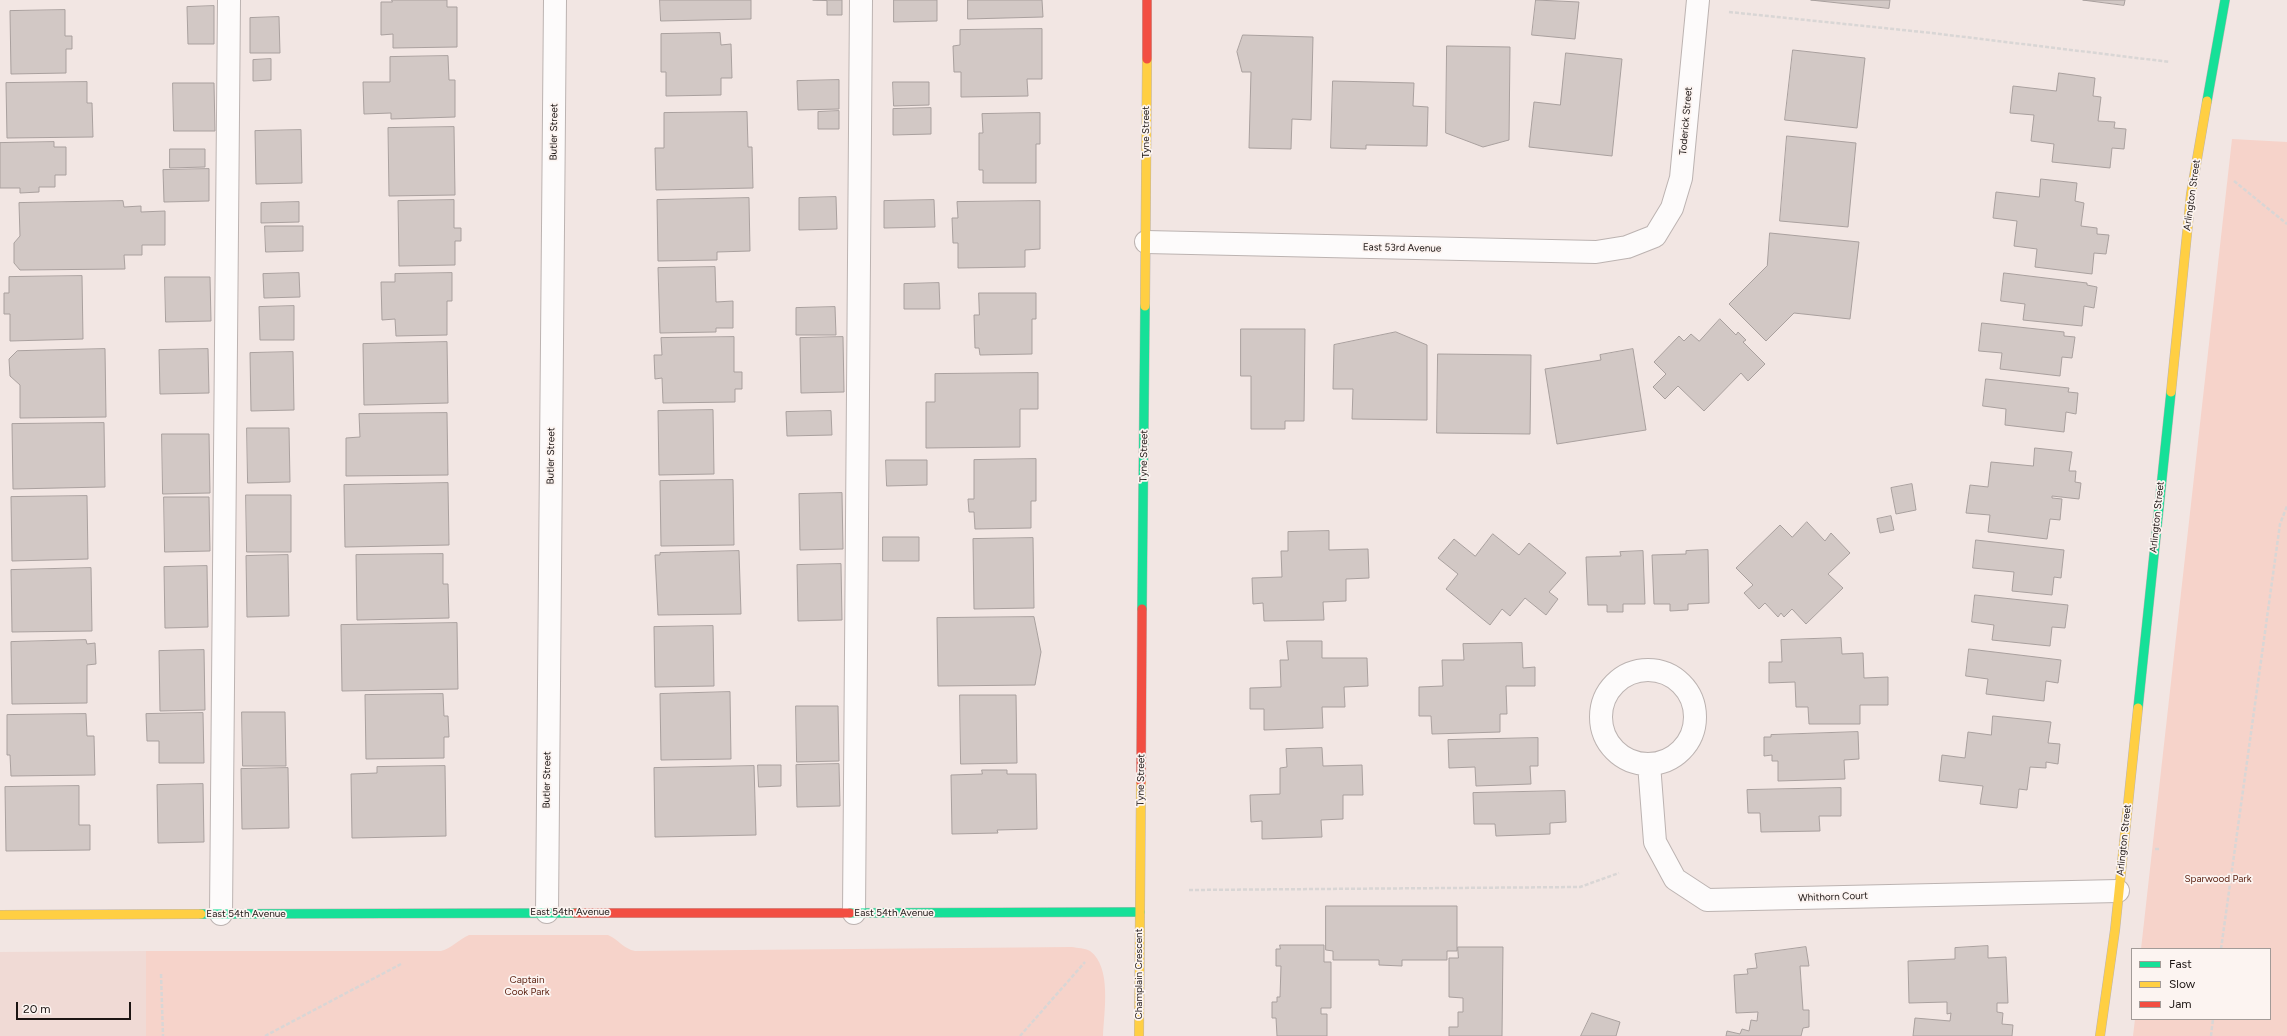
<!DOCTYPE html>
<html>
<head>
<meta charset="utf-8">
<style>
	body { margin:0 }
	#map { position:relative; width:2287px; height:1036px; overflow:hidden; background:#f2e6e3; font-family:Figtree,sans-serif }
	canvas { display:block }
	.legend { position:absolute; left:2131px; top:948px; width:140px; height:72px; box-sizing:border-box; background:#fcf4f1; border:1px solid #a29b98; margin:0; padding:5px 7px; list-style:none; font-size:12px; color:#1c1513 }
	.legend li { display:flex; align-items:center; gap:8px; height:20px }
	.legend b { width:20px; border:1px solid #a29b98 }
	.scale { position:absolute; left:16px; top:1002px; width:115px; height:18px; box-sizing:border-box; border:2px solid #1c1513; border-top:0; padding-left:5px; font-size:12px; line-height:14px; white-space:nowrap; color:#1c1513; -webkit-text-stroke:3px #fcf4f1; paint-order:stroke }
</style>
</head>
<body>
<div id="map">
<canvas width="2287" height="1036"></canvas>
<ul class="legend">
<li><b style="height:5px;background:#16e098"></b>Fast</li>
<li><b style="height:5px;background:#ffcf43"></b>Slow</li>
<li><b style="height:5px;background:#f24e42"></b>Jam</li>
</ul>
<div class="scale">20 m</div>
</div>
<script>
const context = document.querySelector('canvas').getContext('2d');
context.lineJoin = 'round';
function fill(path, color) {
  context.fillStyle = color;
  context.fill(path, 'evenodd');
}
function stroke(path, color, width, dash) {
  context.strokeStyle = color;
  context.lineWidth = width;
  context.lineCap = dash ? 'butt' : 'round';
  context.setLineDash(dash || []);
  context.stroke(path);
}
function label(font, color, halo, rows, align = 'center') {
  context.font = font + ' Figtree,sans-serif';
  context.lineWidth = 3.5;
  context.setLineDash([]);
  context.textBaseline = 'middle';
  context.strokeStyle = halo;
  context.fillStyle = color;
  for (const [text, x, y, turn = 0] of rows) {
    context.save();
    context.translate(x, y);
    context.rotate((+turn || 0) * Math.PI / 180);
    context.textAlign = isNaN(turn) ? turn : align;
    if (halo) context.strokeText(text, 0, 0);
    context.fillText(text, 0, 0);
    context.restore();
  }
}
fill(new Path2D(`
	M 146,951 L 146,1036 L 0,1036 L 0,952 Z`), '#f0dad5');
fill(new Path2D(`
	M 2232,139 L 2287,142 L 2287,1036 L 2133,1036 L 2135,1019 L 2270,1019 L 2270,949 L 2141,949 Z
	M 469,935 L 608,935 C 619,940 624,949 635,951 L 1072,947 C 1077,948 1085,948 1090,951 C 1112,967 1104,1012 1103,1036 L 146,1036 L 146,951 L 441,951 C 452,948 458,940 469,935 Z`), '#f6d3ca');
const building = new Path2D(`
	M 392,0 L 447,0 L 447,7 L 457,7 L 457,47 L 393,48 L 393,34 L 381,35 L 381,2 L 392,2 Z
	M 660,0 L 751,0 L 751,19 L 661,21 Z
	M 813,0 L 842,0 L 842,15 L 827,15 L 827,1 Z
	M 894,0 L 937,0 L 937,21 L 894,22 Z
	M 968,0 L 1042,0 L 1043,17 L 968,19 Z
	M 1536,0 L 1579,2 L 1575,39 L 1532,35 Z
	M 1811,0 L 1890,0 L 1889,8 Z
	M 2083,0 L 2125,0 L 2124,5 Z
	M 214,6 L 214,44 L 188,44 L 187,7 Z
	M 65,10 L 65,36 L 72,36 L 72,49 L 66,49 L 66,73 L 11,74 L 10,11 Z
	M 279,17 L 280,53 L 250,53 L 250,18 Z
	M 1042,29 L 1042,79 L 1027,79 L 1028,96 L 961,97 L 961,72 L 954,72 L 953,46 L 960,45 L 960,30 Z
	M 720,33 L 721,45 L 731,44 L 732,78 L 721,78 L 721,95 L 666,96 L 666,72 L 661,72 L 661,34 Z
	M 1243,35 L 1313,37 L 1311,120 L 1292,119 L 1291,149 L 1249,148 L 1251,72 L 1242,72 L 1237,52 Z
	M 1447,46 L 1510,47 L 1509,140 L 1483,147 L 1446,133 Z
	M 1793,50 L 1865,58 L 1857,128 L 1785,120 Z
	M 1566,53 L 1622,59 L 1612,156 L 1529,147 L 1534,102 L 1560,105 Z
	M 448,56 L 449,80 L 455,80 L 455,117 L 391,119 L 391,113 L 364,114 L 363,82 L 390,82 L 390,57 Z
	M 271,59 L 271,80 L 253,81 L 253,60 Z
	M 2059,73 L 2095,78 L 2093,96 L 2101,97 L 2098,121 L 2115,122 L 2114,128 L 2126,129 L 2124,149 L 2112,148 L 2110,168 L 2052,162 L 2054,144 L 2031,141 L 2034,115 L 2010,113 L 2013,86 L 2056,91 Z
	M 839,80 L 839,109 L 798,110 L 797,81 Z
	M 1333,81 L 1414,83 L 1413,106 L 1428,107 L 1427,146 L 1366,145 L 1366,149 L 1331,148 Z
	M 87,82 L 87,103 L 92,103 L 93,137 L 7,138 L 6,83 Z
	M 893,82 L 929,82 L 929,105 L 894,106 Z
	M 173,83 L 214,83 L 215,131 L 174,131 Z
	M 931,108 L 931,134 L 893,135 L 893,109 Z
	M 839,111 L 839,129 L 818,129 L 818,112 Z
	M 747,112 L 748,147 L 752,147 L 753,188 L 656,190 L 655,148 L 664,148 L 664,113 Z
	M 1040,113 L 1040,144 L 1036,144 L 1036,183 L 983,183 L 983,170 L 979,170 L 979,133 L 983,133 L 982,114 Z
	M 454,127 L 455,195 L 389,196 L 388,128 Z
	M 301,130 L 302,183 L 256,184 L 255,131 Z
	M 1787,136 L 1856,143 L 1848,227 L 1780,221 Z
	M 54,142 L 54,147 L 66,147 L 66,175 L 55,175 L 55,187 L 39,187 L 39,192 L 20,193 L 20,188 L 0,188 L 0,143 Z
	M 170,149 L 205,149 L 205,167 L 170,168 Z
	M 209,169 L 209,201 L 164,202 L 163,170 Z
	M 2041,179 L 2077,183 L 2075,201 L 2084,203 L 2081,226 L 2097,228 L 2097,234 L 2109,235 L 2106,254 L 2094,253 L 2092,274 L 2035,267 L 2037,249 L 2014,246 L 2017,221 L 1993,218 L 1996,192 L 2039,197 Z
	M 836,197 L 837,229 L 799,230 L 799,198 Z
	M 749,198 L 750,251 L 717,252 L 717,260 L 658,261 L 657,200 Z
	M 454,200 L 454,228 L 461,228 L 461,241 L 455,241 L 455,265 L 399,266 L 398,201 Z
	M 934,200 L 935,227 L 884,228 L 884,201 Z
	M 123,201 L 124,207 L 141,206 L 141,212 L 165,211 L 165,245 L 142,245 L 142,255 L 124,255 L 125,269 L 20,270 L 14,263 L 14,243 L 20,236 L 19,203 Z
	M 1040,201 L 1040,249 L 1025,250 L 1025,267 L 958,268 L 958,243 L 953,243 L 952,218 L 958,218 L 957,202 Z
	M 299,202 L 299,222 L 261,223 L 261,203 Z
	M 265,226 L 303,226 L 303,251 L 266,252 Z
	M 1770,233 L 1859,242 L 1850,319 L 1794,313 L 1766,341 L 1729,304 L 1767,266 Z
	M 715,267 L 716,302 L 733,301 L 733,328 L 716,328 L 716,332 L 660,333 L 658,268 Z
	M 299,273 L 300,297 L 264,298 L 263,274 Z
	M 452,273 L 452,301 L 447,301 L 447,335 L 396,336 L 395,319 L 382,320 L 381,282 L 395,282 L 395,274 Z
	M 2004,273 L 2087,283 L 2087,285 L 2097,287 L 2094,308 L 2084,306 L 2082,326 L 2023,320 L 2025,304 L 2001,301 Z
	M 82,276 L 83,339 L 10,341 L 10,314 L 4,314 L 4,293 L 9,293 L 9,277 Z
	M 165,277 L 210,277 L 211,321 L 166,322 Z
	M 939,283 L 940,309 L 904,309 L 904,284 Z
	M 979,293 L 1036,293 L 1036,319 L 1032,319 L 1032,354 L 980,355 L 979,348 L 975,348 L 974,315 L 979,315 Z
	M 294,306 L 294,340 L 260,340 L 259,307 Z
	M 835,307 L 836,335 L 796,335 L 796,308 Z
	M 1720,319 L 1736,335 L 1738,332 L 1746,340 L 1743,342 L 1765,364 L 1748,381 L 1741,373 L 1704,411 L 1678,386 L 1665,399 L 1653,387 L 1666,374 L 1654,362 L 1679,336 L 1684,341 L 1691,334 L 1699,341 Z
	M 1982,323 L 2064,332 L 2064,336 L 2075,337 L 2072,358 L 2062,357 L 2060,376 L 2000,369 L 2002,353 L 1979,351 Z
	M 1241,329 L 1305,329 L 1304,421 L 1285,421 L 1285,429 L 1251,429 L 1251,376 L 1241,376 Z
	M 1396,332 L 1427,345 L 1427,420 L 1352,419 L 1353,389 L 1333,389 L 1334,345 Z
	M 734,337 L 734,372 L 742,372 L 742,389 L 735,389 L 735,402 L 663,403 L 662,378 L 655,379 L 654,355 L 662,355 L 661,338 Z
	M 843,337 L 844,392 L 801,393 L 800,338 Z
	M 447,342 L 448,403 L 364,405 L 363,344 Z
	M 105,349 L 106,417 L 20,418 L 20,385 L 10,376 L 9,359 L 17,351 Z
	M 208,349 L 209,393 L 160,394 L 159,350 Z
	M 1633,349 L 1646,430 L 1557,444 L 1545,369 L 1601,360 L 1600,355 Z
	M 293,352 L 294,410 L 251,411 L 250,353 Z
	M 1438,354 L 1531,355 L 1530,434 L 1437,433 Z
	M 1038,373 L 1038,409 L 1020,409 L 1020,447 L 926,448 L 926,402 L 935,402 L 935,374 Z
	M 1986,379 L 2069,388 L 2068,392 L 2078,393 L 2076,414 L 2066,412 L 2064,432 L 2005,425 L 2006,409 L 1983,406 Z
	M 713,410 L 714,474 L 659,475 L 658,411 Z
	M 831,411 L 832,435 L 787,436 L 786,412 Z
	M 447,413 L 448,475 L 346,476 L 346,438 L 360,437 L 359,414 Z
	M 104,423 L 105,487 L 13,489 L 12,424 Z
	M 247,428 L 289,428 L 290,482 L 248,483 Z
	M 162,434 L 209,434 L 210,493 L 163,494 Z
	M 2035,448 L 2072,452 L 2069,471 L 2076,471 L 2075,482 L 2081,483 L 2079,499 L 2052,496 L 2052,498 L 2062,499 L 2060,520 L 2050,519 L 2047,539 L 1988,532 L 1990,515 L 1966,513 L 1970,485 L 1988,487 L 1991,462 L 2033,466 Z
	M 1036,459 L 1036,501 L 1031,501 L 1031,528 L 975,529 L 974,512 L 969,512 L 968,499 L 974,499 L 974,460 Z
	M 886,460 L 927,460 L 927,485 L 887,486 Z
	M 733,480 L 734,545 L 661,546 L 660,481 Z
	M 448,483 L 449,545 L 345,547 L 344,485 Z
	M 1912,484 L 1916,510 L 1896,514 L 1891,488 Z
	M 842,493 L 843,549 L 800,550 L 799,494 Z
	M 246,495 L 291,495 L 291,552 L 247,552 Z
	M 87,496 L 88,559 L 12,561 L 11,497 Z
	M 164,497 L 209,497 L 210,551 L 165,552 Z
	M 1891,516 L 1894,530 L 1880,533 L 1877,519 Z
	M 1807,522 L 1825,541 L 1831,533 L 1850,553 L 1828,574 L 1843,588 L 1806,624 L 1792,609 L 1784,617 L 1781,613 L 1778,617 L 1765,603 L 1759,609 L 1744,593 L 1753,585 L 1736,568 L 1780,525 L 1792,537 Z
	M 1329,531 L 1329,550 L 1368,549 L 1369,578 L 1346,579 L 1346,601 L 1323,602 L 1324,620 L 1264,621 L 1263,603 L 1253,604 L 1252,578 L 1282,577 L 1281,551 L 1288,551 L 1288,532 Z
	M 1493,534 L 1519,555 L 1529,543 L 1566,573 L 1549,592 L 1558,599 L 1546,615 L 1525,598 L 1510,616 L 1502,609 L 1490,625 L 1446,589 L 1458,574 L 1438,558 L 1454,539 L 1475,556 Z
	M 883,537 L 919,537 L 919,561 L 883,561 Z
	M 1033,538 L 1034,608 L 974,609 L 973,539 Z
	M 1976,540 L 2064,550 L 2061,578 L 2054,577 L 2052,595 L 2012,591 L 2014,572 L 1973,568 Z
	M 1708,550 L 1709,603 L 1688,604 L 1688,610 L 1670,611 L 1670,604 L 1654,604 L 1652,555 L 1686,554 L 1686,551 Z
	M 739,551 L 741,614 L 658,615 L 655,555 L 660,555 L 660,553 Z
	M 1643,551 L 1645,604 L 1623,604 L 1623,612 L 1607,612 L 1607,605 L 1588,605 L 1586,557 L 1621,556 L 1620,552 Z
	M 443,554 L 443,584 L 448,584 L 449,618 L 357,620 L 356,555 Z
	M 288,555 L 289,616 L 247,617 L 246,556 Z
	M 841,564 L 842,620 L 798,621 L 797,565 Z
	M 207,566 L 208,627 L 165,628 L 164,567 Z
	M 91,568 L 92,631 L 12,632 L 11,570 Z
	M 1975,595 L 2068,605 L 2065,628 L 2052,627 L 2050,646 L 1992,640 L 1994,625 L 1972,622 Z
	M 1034,617 L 1041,652 L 1035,685 L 938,686 L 937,618 Z
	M 457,623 L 458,689 L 342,691 L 341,625 Z
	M 713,626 L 714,686 L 655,687 L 654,627 Z
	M 1841,638 L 1842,654 L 1863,653 L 1864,678 L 1888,677 L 1888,705 L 1860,705 L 1860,724 L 1809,724 L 1808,707 L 1796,707 L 1795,682 L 1769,683 L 1769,662 L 1782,662 L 1781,640 Z
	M 86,640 L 87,644 L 95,643 L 96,664 L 87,665 L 87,703 L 12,704 L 11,642 Z
	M 1287,641 L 1322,641 L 1322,658 L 1367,658 L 1368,686 L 1344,687 L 1345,707 L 1322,707 L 1323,728 L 1264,730 L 1264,709 L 1250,709 L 1250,688 L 1281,687 L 1280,660 L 1288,660 Z
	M 1522,643 L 1523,668 L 1535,667 L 1535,686 L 1506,686 L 1507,714 L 1500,714 L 1500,732 L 1432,734 L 1431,716 L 1419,716 L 1419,687 L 1443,686 L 1442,660 L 1464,660 L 1463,644 Z
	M 1969,649 L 2061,660 L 2058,683 L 2046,681 L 2044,701 L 1986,694 L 1988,679 L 1966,676 Z
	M 204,650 L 205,710 L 160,711 L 159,651 Z
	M 730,692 L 731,759 L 661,760 L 660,694 Z
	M 443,694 L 444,716 L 448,716 L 449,737 L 444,737 L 444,758 L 366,759 L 365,695 Z
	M 960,695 L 1016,695 L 1017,763 L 961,764 Z
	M 796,706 L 838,706 L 839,761 L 797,762 Z
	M 242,712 L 285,712 L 286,766 L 243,766 Z
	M 203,713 L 204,763 L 159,763 L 159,741 L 147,741 L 146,714 Z
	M 86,714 L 87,736 L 94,736 L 95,775 L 11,776 L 10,755 L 7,755 L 7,715 Z
	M 1993,716 L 2051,722 L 2048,743 L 2060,744 L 2058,764 L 2046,762 L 2046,768 L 2030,767 L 2027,790 L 2019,789 L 2017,808 L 1980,804 L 1983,786 L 1939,781 L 1942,755 L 1965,758 L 1968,732 L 1991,735 Z
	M 1858,732 L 1859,759 L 1844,760 L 1845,779 L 1778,781 L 1778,761 L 1772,761 L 1772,755 L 1764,756 L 1764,737 L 1771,737 L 1771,735 Z
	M 1538,738 L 1538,766 L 1530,766 L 1531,784 L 1476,786 L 1475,767 L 1449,768 L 1448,740 Z
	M 1322,748 L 1323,766 L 1362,765 L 1363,795 L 1343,795 L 1343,819 L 1321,820 L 1322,837 L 1262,839 L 1262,821 L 1251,822 L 1250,795 L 1280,794 L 1280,768 L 1287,767 L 1286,749 Z
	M 839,764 L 840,806 L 797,807 L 796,765 Z
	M 758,765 L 781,765 L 781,786 L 759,787 Z
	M 445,766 L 446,836 L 352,838 L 351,774 L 377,773 L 377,767 Z
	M 754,766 L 756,835 L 655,837 L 654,768 Z
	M 288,768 L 289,828 L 242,829 L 241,769 Z
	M 982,770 L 1007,770 L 1007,774 L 1036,774 L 1037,829 L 997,830 L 998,833 L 952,834 L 951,775 L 982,774 Z
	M 203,784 L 204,842 L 158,843 L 157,785 Z
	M 79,786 L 79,825 L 90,825 L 90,850 L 6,851 L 5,787 Z
	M 1841,788 L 1841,816 L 1819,816 L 1820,831 L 1761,832 L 1760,813 L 1748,813 L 1747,790 Z
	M 1565,791 L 1566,822 L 1550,823 L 1550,834 L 1496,836 L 1495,824 L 1474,824 L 1473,793 Z
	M 1326,906 L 1457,906 L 1457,951 L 1447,951 L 1447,960 L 1402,960 L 1402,966 L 1379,965 L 1379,960 L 1333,960 L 1333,951 L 1326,950 Z
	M 1280,945 L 1324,945 L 1324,962 L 1331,962 L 1331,1008 L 1321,1008 L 1321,1014 L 1327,1014 L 1327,1036 L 1277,1036 L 1276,1018 L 1272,1018 L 1272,1002 L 1277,1002 L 1277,997 L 1280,997 L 1281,966 L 1276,966 L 1276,949 L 1280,949 Z
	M 1988,946 L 1988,958 L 2006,957 L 2008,1003 L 1997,1003 L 1997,1012 L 2003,1013 L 2002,1024 L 2013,1025 L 2012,1036 L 1913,1036 L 1915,1018 L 1950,1021 L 1951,1013 L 1947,1014 L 1947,1002 L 1909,1003 L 1908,961 L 1955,959 L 1955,948 Z
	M 1458,947 L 1503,947 L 1502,1036 L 1449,1036 L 1449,1027 L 1458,1027 L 1458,1012 L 1463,1012 L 1463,998 L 1449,997 L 1449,958 L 1458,958 Z
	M 1806,947 L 1809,966 L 1800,966 L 1803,1010 L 1809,1010 L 1809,1027 L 1803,1028 L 1801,1036 L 1726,1036 L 1727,1031 L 1740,1034 L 1742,1029 L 1749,1031 L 1751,1020 L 1757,1021 L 1758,1012 L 1736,1013 L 1734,975 L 1748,974 L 1747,969 L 1757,968 L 1755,954 Z
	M 1592,1013 L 1620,1022 L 1616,1036 L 1581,1036 Z`);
fill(building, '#d2c8c5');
stroke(building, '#a9a09e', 1);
const lane = new Path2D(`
	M 854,913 L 861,0
	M 221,914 L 229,0`);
const street = new Path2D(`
	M 1146,242 L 1596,252 L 1627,247 L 1655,236 L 1672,208 L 1681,178 L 1698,0
	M1601 717a47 47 0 1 1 94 0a47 47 0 1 1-94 0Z
	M 1649,764 L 1655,842 L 1675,879 L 1707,900 L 2118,891
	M 547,912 L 555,0`);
const fast = new Path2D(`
	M 2207,101 L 2225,0
	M 1142,609 L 1145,306
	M 2138,708 L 2171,392
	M 850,913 L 1140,912
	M 201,914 L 575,913`);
const slow = new Path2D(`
	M 1145,306 L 1147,59
	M 2171,392 L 2191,194 L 2207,101
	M 0,915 L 201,914
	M 1139,1036 L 1141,782
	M 2100,1036 L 2115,930 L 2138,708`);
const jam = new Path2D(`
	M 1147,59 L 1147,0
	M 1141,782 L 1142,609
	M 575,913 L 850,913`);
stroke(lane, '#bcb3b1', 24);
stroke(street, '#bcb3b1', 24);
stroke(fast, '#bcb3b1', 10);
stroke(slow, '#bcb3b1', 10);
stroke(jam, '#bcb3b1', 10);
stroke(new Path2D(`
	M 1729,12 L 1932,33 L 2170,62
	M 2234,181 L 2287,224
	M 2155,849 L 2161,849
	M 1189,890 L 1580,887 L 1619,873
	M 2221,949 L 2280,524 L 2287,506
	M 161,974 L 163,1036
	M 265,1036 L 401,964
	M 1020,1036 L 1085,962
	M 2211,1036 L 2213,1019`), '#d9d6d5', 2.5, [4, 2]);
stroke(lane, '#fdfbfb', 22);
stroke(street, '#fdfbfb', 22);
stroke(fast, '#16e098', 9);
stroke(slow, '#ffcf43', 9);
stroke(jam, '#f24e42', 9);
label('10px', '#1c1513', '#fcf4f1', [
	["Toderick Street",1686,121,-85],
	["Butler Street",554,132,-89],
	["Tyne Street",1146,132,-90],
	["Arlington Street",2192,195,-82],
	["East 53rd Avenue",1402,248,1],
	["Butler Street",551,456,-89],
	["Tyne Street",1144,456,-89],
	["Arlington Street",2157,517,-84],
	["Butler Street",547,780,-89],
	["Tyne Street",1141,780,-89],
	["Arlington Street",2124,840,-84],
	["Whithorn Court",1833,897,-2],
	["East 54th Avenue",570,912],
	["East 54th Avenue",894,913],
	["East 54th Avenue",246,914],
	["Champlain Crescent",1139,974,-90]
]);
label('10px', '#591e0e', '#fcf4f1', [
	["Sparwood Park",2218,879],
	["Captain",527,980],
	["Cook Park",527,992]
]);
</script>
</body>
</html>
